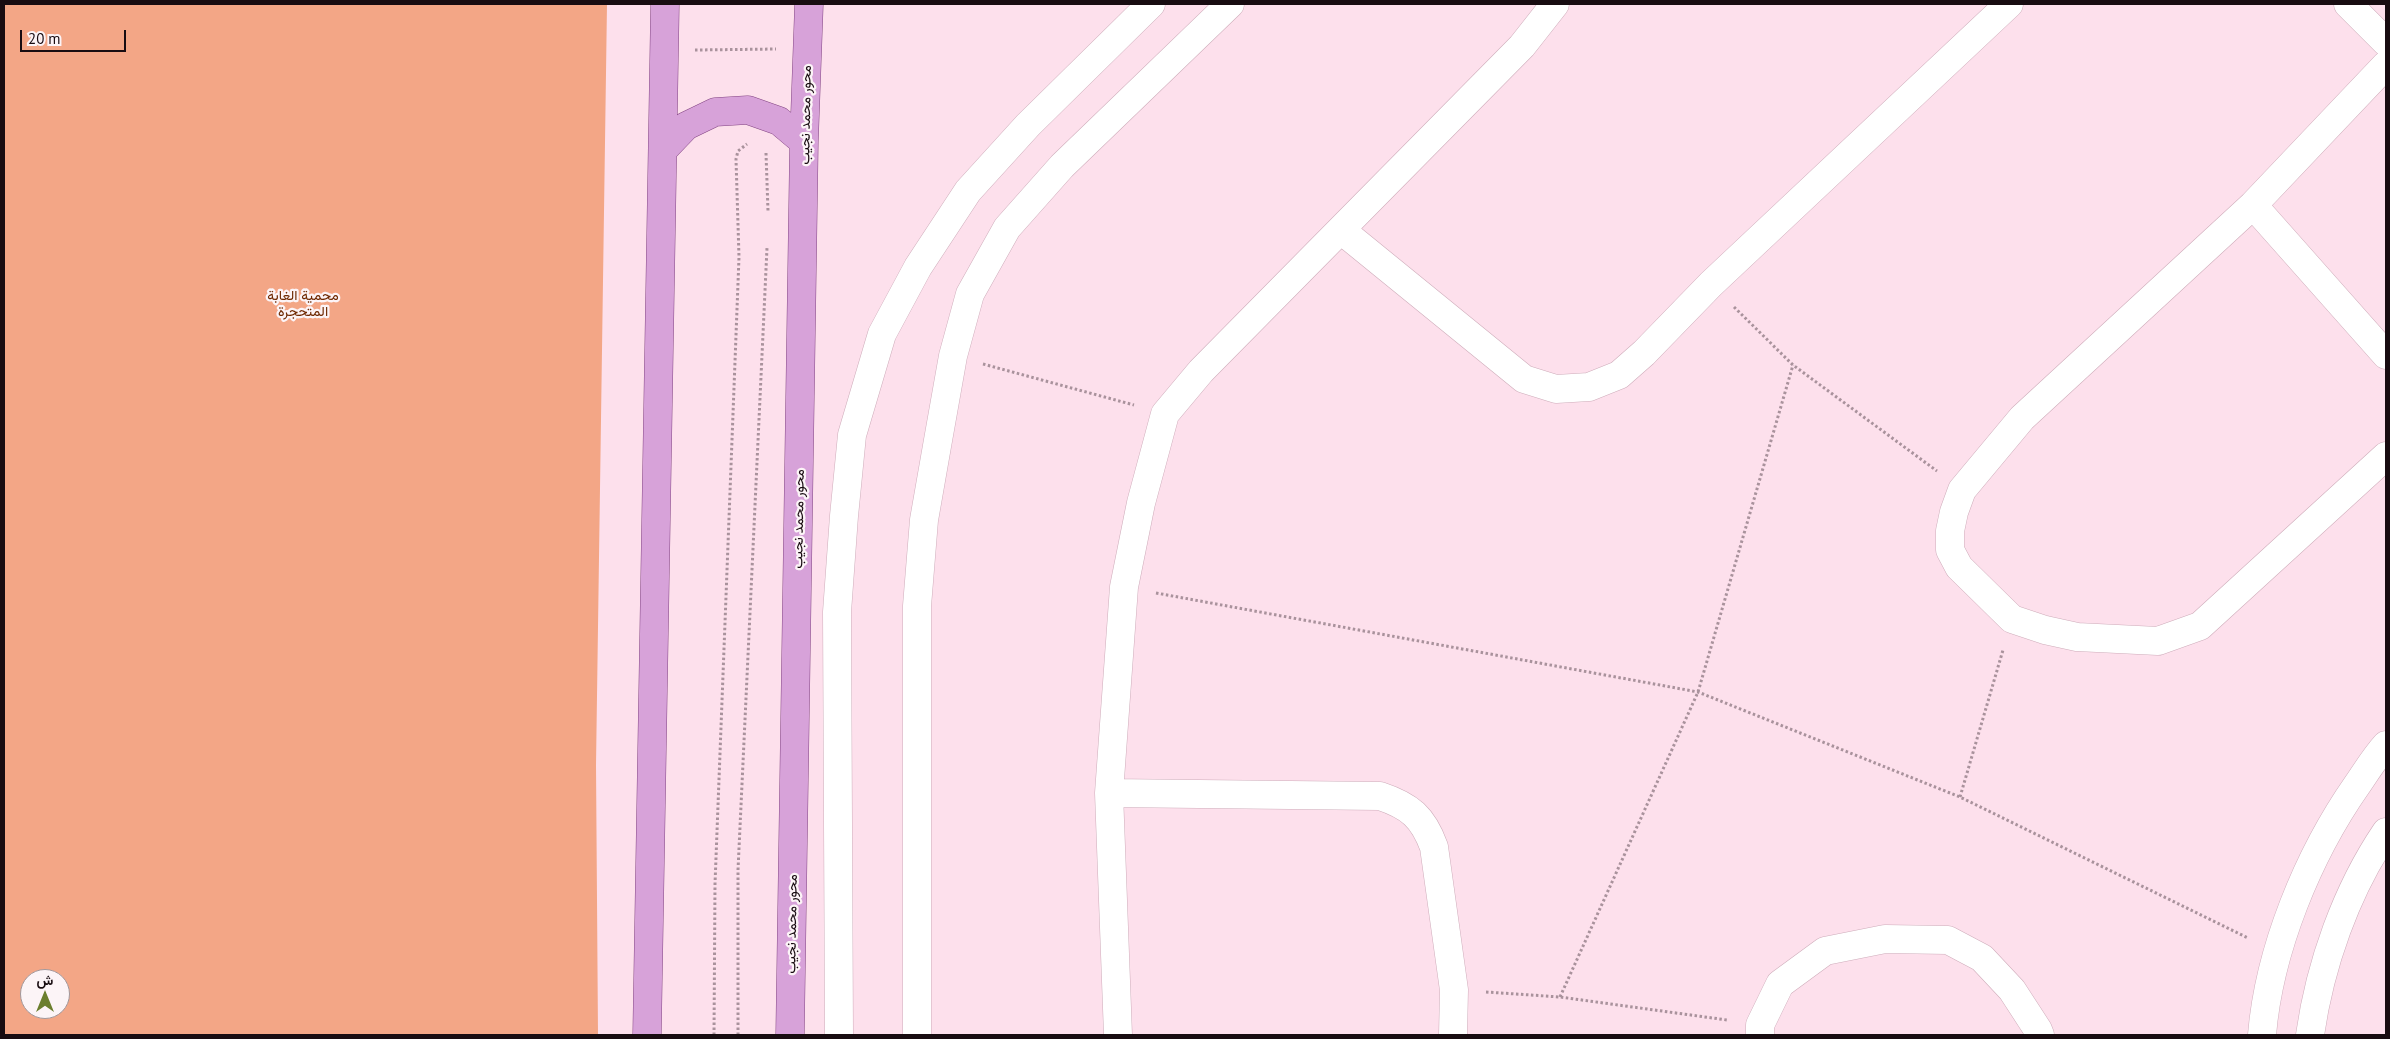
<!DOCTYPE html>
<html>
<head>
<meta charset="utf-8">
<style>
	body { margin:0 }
	#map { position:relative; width:2390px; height:1039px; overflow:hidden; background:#fde0ec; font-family:"PT Sans",Vazirmatn,sans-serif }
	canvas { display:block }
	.frame { position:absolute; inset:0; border:5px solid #180c11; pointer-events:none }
	.north { position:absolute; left:20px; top:969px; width:50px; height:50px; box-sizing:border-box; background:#fcf4f7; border:1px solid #a1979b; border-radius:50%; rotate:0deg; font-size:14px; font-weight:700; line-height:20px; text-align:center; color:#180c11 }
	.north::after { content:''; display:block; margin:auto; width:18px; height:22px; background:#6b7e2e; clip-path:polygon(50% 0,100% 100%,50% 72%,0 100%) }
	.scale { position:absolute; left:20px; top:30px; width:106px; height:22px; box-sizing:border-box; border:2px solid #180c11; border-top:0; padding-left:6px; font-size:15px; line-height:18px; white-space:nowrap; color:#180c11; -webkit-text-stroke:4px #fcf4f7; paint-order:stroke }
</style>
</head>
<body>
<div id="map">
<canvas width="2390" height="1039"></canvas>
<div class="frame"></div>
<div class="north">ش</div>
<div class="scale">20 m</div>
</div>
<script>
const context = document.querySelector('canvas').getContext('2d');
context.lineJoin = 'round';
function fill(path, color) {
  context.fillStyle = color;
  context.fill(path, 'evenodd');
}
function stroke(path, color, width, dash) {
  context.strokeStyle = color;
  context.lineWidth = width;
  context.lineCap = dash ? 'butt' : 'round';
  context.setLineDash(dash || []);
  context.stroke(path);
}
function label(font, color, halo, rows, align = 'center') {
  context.font = font + ' "PT Sans",Vazirmatn,sans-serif';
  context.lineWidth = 4.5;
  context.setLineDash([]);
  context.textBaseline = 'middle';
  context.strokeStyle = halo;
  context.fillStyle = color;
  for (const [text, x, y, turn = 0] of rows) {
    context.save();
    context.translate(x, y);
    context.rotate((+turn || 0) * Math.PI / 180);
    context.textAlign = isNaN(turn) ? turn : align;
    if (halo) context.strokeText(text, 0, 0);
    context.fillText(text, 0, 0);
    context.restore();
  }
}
fill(new Path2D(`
	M 4,4 L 607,4 L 596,765 L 598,1035 L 4,1035 ZM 30,979 L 60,979 L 60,1009 L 30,1009 Z`), '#f3a686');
const minor = new Path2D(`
	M 2348,4 L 2386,42
	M 2386,65 L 2253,205 L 2022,418 L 1962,490 L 1954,512 L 1950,531 L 1950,550 L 1959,567 L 2012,619 L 2045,630 L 2077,637 L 2158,641 L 2200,626 L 2386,456
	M 2253,205 L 2386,355
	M 1341,230 L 1524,379 L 1556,389 L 1589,387 L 1619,375 L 1644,353 L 1711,284 L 2009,4
	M 1109,793 L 1380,796 C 1410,806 1423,817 1434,847 L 1454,990 L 1453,1035
	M 1118,1035 L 1109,793 L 1124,587 L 1141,503 L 1165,414 L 1201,371 L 1522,46 L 1555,4
	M 1760,1035 L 1760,1025 L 1780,984 L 1825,951 L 1885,939 L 1948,940 L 1982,958 L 2012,990 L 2038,1030 L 2040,1035
	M 2262,1035 C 2269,950 2308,855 2357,785 C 2366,772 2375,757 2386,745
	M 2310,1035 C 2320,965 2346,891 2386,832`);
const tertiary = new Path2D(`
	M 839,1035 L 837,612 L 844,516 L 852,435 L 882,334 L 918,267 L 968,191 L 1028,125 L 1151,4
	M 917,1035 L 917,606 L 924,520 L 937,446 L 953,356 L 970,294 L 1007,228 L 1062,166 L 1230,4`);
const primary = new Path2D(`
	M 663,150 L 686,126 L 715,112 L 748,110 L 779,121 L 804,142
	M 647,1035 L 665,4
	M 790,1035 L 804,142 L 809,4`);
stroke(minor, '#ceacba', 29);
stroke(tertiary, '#ceacba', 29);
stroke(primary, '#834583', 29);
stroke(new Path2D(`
	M 695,50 L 776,49
	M 766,153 L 768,211
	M 1734,307 L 1793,365 L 1937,471
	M 983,364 L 1134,405
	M 1156,593 L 1698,692 L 1960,797 L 2248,938
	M 1960,797 L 2003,650
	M 1486,992 L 1560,997 L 1727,1020
	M 1560,997 L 1698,692 L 1793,365
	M 714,1035 L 715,884 L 739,257 L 736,159 L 738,151 L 747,144
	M 738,1035 L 738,870 L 767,248`), '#a9929c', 3, [2.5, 2.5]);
stroke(minor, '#fff', 28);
stroke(tertiary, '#fff', 28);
stroke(primary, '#d7a2d9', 28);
label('14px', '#180c11', '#fcf4f7', [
	["محور محمد نجيب",806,115,-89],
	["محور محمد نجيب",799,519,-89],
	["محور محمد نجيب",792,924,-89]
]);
label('14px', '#6e2801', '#fcf4f7', [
	["محمية الغابة",303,296],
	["المتحجرة",303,312]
]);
</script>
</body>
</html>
